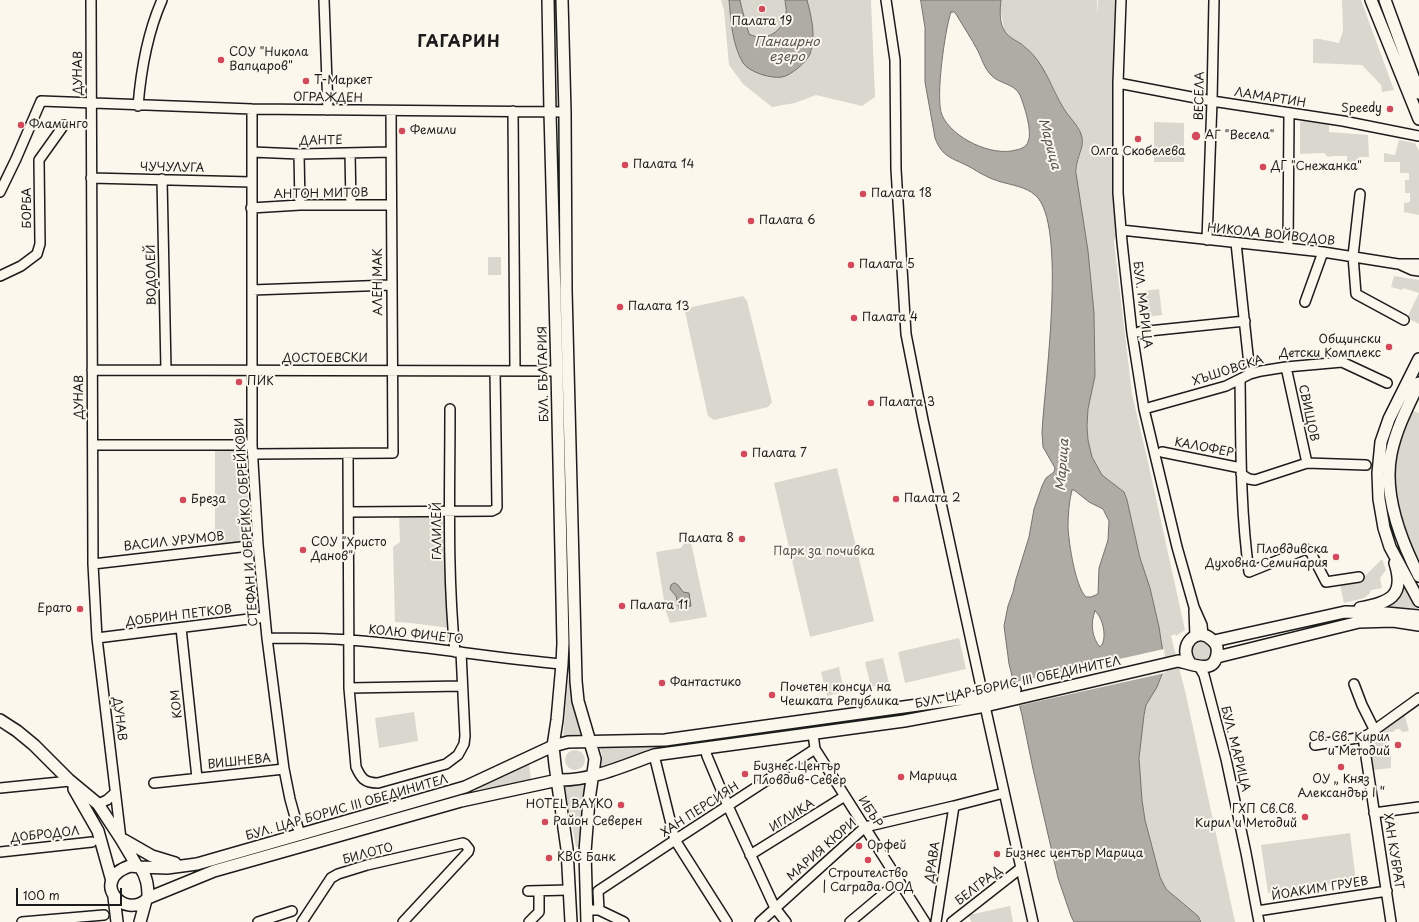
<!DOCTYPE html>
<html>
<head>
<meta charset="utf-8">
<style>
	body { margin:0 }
	#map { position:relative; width:1419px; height:922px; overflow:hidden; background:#fbf7ec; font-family:"Playpen Sans",sans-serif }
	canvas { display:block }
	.scale { position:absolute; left:16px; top:888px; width:106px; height:18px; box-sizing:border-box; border:2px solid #1c1c1c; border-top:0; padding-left:5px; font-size:12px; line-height:14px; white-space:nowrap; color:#1c1c1c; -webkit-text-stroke:3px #fbf7ec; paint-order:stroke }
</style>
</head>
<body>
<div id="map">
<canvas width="1419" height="922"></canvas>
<div class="scale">100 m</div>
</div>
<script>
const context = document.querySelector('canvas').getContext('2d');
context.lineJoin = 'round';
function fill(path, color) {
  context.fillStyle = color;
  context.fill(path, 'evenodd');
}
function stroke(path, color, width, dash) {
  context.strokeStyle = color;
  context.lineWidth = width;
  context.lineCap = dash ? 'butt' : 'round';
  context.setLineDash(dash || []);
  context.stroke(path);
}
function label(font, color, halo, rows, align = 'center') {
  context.font = font + ' "Playpen Sans",sans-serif';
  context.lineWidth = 4;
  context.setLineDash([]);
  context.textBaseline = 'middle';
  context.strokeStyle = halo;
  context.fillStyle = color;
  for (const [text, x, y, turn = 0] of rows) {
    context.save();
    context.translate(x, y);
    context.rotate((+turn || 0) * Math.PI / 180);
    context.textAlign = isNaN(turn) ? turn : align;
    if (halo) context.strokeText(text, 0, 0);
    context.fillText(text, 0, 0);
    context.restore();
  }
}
fill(new Path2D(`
	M 721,0 L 871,0 L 875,97 L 862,106 L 816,95 L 795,103 L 772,107 L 743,84 L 729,65 L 724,10 Z
	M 1001,0 L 1097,0 L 1097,16 L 1098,0 L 1115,0 C 1112,78 1110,156 1116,235 L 1114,242 L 1132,394 L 1148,462 L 1185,630 L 1176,636 L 1175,634 L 1171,636 L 1186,695 L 1235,922 L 1202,922 L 1198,916 L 1173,895 L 1166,889 L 1160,877 L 1145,820 L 1142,800 L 1139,774 L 1140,738 L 1146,705 L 1160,681 L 1163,652 L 1153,601 L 1140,558 L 1127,500 L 1124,492 L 1102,475 L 1092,457 L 1088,440 L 1087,426 L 1088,409 L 1095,376 L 1095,344 L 1094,313 L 1088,251 L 1077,180 L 1077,163 L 1082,149 L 1079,128 L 1063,108 L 1050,81 L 1025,46 L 1009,36 L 1004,30 L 1000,7 Z
	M 1342,0 L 1361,0 L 1394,90 L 1382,92 L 1381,85 L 1362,65 L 1313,63 L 1313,39 L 1320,39 L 1339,43 L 1343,31 Z
	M 1304,121 L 1329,125 L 1329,132 L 1368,135 L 1369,157 L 1359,157 L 1359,164 L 1347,163 L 1347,156 L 1333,156 L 1328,157 L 1324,153 L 1300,154 L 1300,122 Z
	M 1154,122 L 1184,123 L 1184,162 L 1154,162 Z
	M 1399,140 L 1415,143 L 1419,151 L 1419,215 L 1404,212 L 1404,203 L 1410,202 L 1410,193 L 1405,193 L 1405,180 L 1409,180 L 1409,173 L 1400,173 L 1400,162 L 1384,162 L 1384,153 L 1395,155 Z
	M 488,257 L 501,257 L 501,275 L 488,275 Z
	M 1394,276 L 1419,280 L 1419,324 L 1407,318 L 1419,293 L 1403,288 L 1402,290 L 1391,287 Z
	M 1159,289 L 1162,315 L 1146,317 L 1144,291 Z
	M 743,296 L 747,301 L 772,402 L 768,407 L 714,420 L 708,416 L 685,312 L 692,307 Z
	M 1409,409 L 1419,413 L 1419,564 C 1404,532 1387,491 1393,455 C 1395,443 1405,422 1409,409 Z
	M 215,451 L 247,451 L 248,542 L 215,547 Z
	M 837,468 L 874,621 L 810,637 L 774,483 Z
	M 399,514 L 447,514 L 449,628 L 411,623 L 395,622 L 393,547 L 400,542 Z
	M 689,533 L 707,617 L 670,623 L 666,612 L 656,552 L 681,548 L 685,542 L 683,534 Z
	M 1382,559 L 1386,570 L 1380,578 L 1382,588 L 1371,590 L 1370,593 L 1364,598 L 1344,603 L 1339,581 L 1365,576 Z
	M 1403,583 L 1416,608 L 1389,607 L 1395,600 Z
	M 959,638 L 966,669 L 905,683 L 898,652 Z
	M 1200,642 C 1216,643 1214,663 1198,661 C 1190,655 1191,646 1200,642 Z
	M 883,658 L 889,683 L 871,687 L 865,662 Z
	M 839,667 L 844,692 L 827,696 L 821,672 Z
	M 568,680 L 572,680 L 572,702 L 583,734 L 563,736 Z
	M 414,712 L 418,741 L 379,748 L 375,718 Z
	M 1404,713 L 1409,731 L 1402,732 L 1400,729 L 1396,729 L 1393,732 L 1389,732 L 1390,743 L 1386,743 L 1387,752 L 1391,752 L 1391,768 L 1373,770 L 1371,738 Z
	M 599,745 L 666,746 L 601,766 L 602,755 Z
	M565 760a10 10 0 1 1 20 0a10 10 0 1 1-20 0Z
	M 529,764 L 531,780 L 464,792 Z
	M 586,784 L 579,847 L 576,847 L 565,787 Z
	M 1350,833 L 1356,881 L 1268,893 L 1261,845 Z
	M 1010,906 L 1013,922 L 971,922 L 969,915 Z`), '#dad7ce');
const water = new Path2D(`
	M 729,0 L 740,0 L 742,9 L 749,34 C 766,43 784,31 786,13 C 787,9 785,4 785,0 L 807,0 C 812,19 816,36 810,54 C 807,62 790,76 782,77 C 771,79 749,72 743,63 C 732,44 731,21 729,0 Z
	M 921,0 L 1001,0 C 1000,8 999,22 1004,30 C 1009,39 1019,41 1025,47 C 1045,63 1051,88 1064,109 C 1069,117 1078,125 1081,134 C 1085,145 1079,153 1077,163 C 1076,166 1076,170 1076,173 L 1088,251 L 1094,313 L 1095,376 L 1088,409 L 1087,426 L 1088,440 L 1092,457 L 1102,475 L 1124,492 L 1127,500 L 1140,558 L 1150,588 L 1159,627 L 1163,653 L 1164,669 L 1157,687 L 1146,705 L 1144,715 L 1139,758 L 1142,800 L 1145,820 L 1160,877 L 1166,889 L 1173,895 L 1198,916 L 1201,922 L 1074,922 L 1071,916 L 1058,878 L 1033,769 L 1022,715 L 1009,664 L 1004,626 L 1008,606 L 1013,592 L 1016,579 L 1029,537 L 1034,509 L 1042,486 L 1046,478 L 1054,472 L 1055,468 L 1043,447 L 1042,433 C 1044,388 1068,222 1035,195 C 1026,187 1012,185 1001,182 C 995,180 989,178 984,175 C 979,173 974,169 968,166 C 952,158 942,157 935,138 L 925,82 L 925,28 ZM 951,12 L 954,12 L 956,14 C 963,26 971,38 978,51 C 982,59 984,68 991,75 C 999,84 1014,83 1020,95 C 1024,105 1033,132 1028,142 C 1026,147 1021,149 1016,150 C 992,157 952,138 942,115 C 935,99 945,29 951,12 ZM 1072,490 L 1074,490 L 1089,502 L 1103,509 L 1109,521 L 1108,540 L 1099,568 L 1098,594 L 1091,597 L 1086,597 C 1075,586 1069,543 1068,528 C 1068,516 1069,501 1072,490 ZM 1095,611 C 1103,617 1108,640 1100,647 C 1092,638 1090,623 1095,611 Z
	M 675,583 L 678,585 L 683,592 L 689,593 L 691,606 L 679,609 L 676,596 L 670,589 L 671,585 Z`);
fill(water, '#afaca5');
stroke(water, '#74726e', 1);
fill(new Path2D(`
	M 1164,649 L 1166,669 L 1165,673 L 1017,706 L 1012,683 Z`), '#fbf7ec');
const minor = new Path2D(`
	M 91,0 L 93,564 L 97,638 L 121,839
	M 324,0 L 328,110
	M 886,0 L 895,60 L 896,169 L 906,334 L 923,420 L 983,696
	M 1121,0 L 1118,83 L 1118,193 L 1122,242 L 1132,333 L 1144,409 L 1154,451 L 1177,547 L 1194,607 L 1202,625 L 1203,635
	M 1118,83 L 1212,101 L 1343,121 L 1419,136
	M 138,106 C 141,69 147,34 162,0
	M 252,109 L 252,445 L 258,545 L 267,638 L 284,769 L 290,799 L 300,835
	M 513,111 L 515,371
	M 252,152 L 299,154 L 391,152
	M 350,153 L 351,205
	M 299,154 L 300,205
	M 91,178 L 251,182
	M 162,179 L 166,370
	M 0,192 L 16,159 L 41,101 L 252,109 L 565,112
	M 1360,194 L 1353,256 L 1356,294 L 1404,320
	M 251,208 L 300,205 L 391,205
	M 1121,230 L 1323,252 L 1398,264 L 1419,264
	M 1207,240 L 1212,101 L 1214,0
	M 1236,243 L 1250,374
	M 1288,248 L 1289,113
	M 1401,265 L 1412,270 L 1419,271
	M 0,276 L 21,266 L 37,254 L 40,244 L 39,160 L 64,125
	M 252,290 L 391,285
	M 1305,302 L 1323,252
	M 1139,332 L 1245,321
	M 1286,367 L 1307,463
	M 92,370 L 557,371
	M 1240,379 C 1241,443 1240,508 1249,572 L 1306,549 L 1311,553 L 1326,582 L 1359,577
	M 450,409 C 450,490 447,571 455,652
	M 1144,409 L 1226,386 L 1250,374 L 1261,371 L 1286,367 L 1342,362 L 1387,383
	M 93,445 L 252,445
	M 1162,452 L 1241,468
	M 253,454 L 393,453 L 391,111
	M 348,454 L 349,688 L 356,767 C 361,778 364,783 378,783 L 446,764 L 458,755 L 464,744 L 465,736 L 461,652
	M 1241,474 L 1249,479 L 1255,480 L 1307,463 L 1366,465
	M 349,512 L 492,511 L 496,509 L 497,507 L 495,371
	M 93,564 L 258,545
	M 1194,610 L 1195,637
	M 181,628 L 197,778
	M 97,638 L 265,617
	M 267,638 C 294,638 322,638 349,640 C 420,645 491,658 562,664
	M 1200,668 L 1204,675 L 1226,759 L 1246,853 L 1259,922
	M 1354,684 L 1362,705 L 1374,729
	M 349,688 L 462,686
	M 985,706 L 1033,922
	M 813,734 L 815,749 L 925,922
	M 1363,737 L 1391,922
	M 1315,745 L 1363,737 L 1369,734 L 1419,698
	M 705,748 L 707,756 L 728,806 L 775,908 L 786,922
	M 654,755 L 675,840 L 727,922
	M 154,783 L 284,769
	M 0,788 L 70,781
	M 98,804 L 107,800 L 115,793
	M 1374,813 L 1419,807
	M 0,852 L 92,842
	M 750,855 L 845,796
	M 528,891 L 569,890
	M 587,910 L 599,910 L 624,922
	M 599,910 L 598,891 L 675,840 L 815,749
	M 1257,911 L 1387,891
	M 22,922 L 104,915
	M 258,922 L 292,911
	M 302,922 L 331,878 L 338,874 L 367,865 L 463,843 L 465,844 L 469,849 L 468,852 L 403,922
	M 529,922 L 539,912 L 539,891
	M 760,922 L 865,827 L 954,806 L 1004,793
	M 850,922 L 899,881
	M 936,922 L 954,806
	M 952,922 L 1021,868`);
const major = new Path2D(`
	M 548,0 L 550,112 L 557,371 L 563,643 L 562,664 L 557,720 L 553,746 L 555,765 L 567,849 L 571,922
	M 562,0 L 565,112 L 566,290 L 576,681 L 578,701 L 595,759 L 589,800 L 585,852 L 587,922
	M 1371,0 L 1419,119
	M 1385,0 L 1419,93
	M 1419,359 L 1389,419 L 1381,442 L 1378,473 L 1379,499 L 1384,528 L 1390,547 L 1419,601
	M 1419,383 C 1408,406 1396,429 1391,454 C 1383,494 1401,541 1419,576
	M 1360,608 C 1388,602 1406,598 1395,563
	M 1214,641 L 1345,612 L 1386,613 L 1419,616
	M 1217,657 L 1359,622 L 1393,621 L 1419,625
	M 0,720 L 17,731 L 34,745 L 69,780 L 98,804 L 121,839 L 137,866
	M 74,789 L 98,831 L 112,881
	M 124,840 L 152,856 L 175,863
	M 130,866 L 140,867 C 147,877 148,886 148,898 C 125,922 88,880 130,866 Z
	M 140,867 L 167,868 L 197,864 L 465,787 L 553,746 L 568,742 L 665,740 L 983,696 L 1015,690
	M 114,897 L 117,922
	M 148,898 L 214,871 L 461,801 L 558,780 C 591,781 623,766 654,755 L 904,721 L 985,706 L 1178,661 C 1191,663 1214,676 1217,654 C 1218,648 1216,643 1212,640 C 1197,625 1177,646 1190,663
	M 140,922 L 146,900`);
stroke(minor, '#1c1c1c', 12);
stroke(major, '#1c1c1c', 14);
stroke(minor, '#fbf7ec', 9);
stroke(major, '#fbf7ec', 11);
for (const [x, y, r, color] of [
	[762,9,4,"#d1495b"],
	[221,60,4,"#d1495b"],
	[306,81,4,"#d1495b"],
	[1390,109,4,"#d1495b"],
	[21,125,4,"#d1495b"],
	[402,131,4,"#d1495b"],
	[1196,136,5,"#d1495b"],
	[1138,139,4,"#d1495b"],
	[625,165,4,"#d1495b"],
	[1263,167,4,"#d1495b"],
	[863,194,4,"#d1495b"],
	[751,221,4,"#d1495b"],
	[851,265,4,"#d1495b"],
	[620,307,4,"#d1495b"],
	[854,318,4,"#d1495b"],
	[1389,347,4,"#d1495b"],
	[239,382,4,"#d1495b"],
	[871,403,4,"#d1495b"],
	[744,454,4,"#d1495b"],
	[896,499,4,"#d1495b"],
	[183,500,4,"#d1495b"],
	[742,539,4,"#d1495b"],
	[303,550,4,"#d1495b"],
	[1336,557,4,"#d1495b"],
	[622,606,4,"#d1495b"],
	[80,609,4,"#d1495b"],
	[662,683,4,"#d1495b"],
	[772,695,4,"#d1495b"],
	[1398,745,4,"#d1495b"],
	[1341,767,4,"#d1495b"],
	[745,774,4,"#d1495b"],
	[901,777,4,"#d1495b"],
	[621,805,4,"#d1495b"],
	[1305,817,4,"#d1495b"],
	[545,822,4,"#d1495b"],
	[859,846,4,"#d1495b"],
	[997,854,4,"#d1495b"],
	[549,858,4,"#d1495b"],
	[868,860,4,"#d1495b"]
]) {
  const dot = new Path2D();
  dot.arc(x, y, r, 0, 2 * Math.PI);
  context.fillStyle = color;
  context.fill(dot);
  stroke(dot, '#fbf7ec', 1.5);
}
label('12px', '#1c1c1c', '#fbf7ec', [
	["Палата 19",762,22,"center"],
	["СОУ \"Никола",229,53],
	["Вапцаров\"",229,67],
	["Т-Маркет",314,81],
	["Speedy",1382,109,"right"],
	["Фламинго",29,125],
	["Фемили",410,131],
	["АГ \"Весела\"",1205,136],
	["Олга Скобелева",1138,152,"center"],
	["Палата 14",633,165],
	["ДГ \"Снежанка\"",1271,167],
	["Палата 18",871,194],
	["Палата 6",759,221],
	["Палата 5",859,265],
	["Палата 13",628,307],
	["Палата 4",862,318],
	["Общински",1381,340,"right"],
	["Детски Комплекс",1381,354,"right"],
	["ПИК",247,382],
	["Палата 3",879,403],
	["Палата 7",752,454],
	["Палата 2",904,499],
	["Бреза",191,500],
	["Палата 8",734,539,"right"],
	["СОУ \"Христо",311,543],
	["Данов\"",311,557],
	["Пловдивска",1328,550,"right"],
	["Духовна Семинария",1328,564,"right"],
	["Палата 11",630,606],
	["Ерато",72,609,"right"],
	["Фантастико",670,683],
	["Почетен консул на",780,688],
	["Чешката Република",780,702],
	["Св. Св. Кирил",1390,738,"right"],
	["и Методий",1390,752,"right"],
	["Бизнес Център",753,767],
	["Пловдив-Север",753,781],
	["Марица",909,777],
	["ОУ „ Княз",1341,780,"center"],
	["Александър I “",1341,794,"center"],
	["HOTEL BAYKO",613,805,"right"],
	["ГХП Св.Св.",1297,810,"right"],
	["Кирил и Методий",1297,824,"right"],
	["Район Северен",553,822],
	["Орфей",867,846],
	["Бизнес център Марица",1005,854],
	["КВС Банк",557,858],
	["Строителство",868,874,"center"],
	["| Саграда ООД",868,888,"center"]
], 'left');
label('12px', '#1c1c1c', '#fbf7ec', [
	["ДУНАВ",79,73,-90],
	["ВЕСЕЛА",1200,96,-89],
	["ОГРАЖДЕН",328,98,1],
	["ЛАМАРТИН",1270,98,9],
	["ДАНТЕ",321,141,-1],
	["ЧУЧУЛУГА",172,168,1],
	["АНТОН МИТОВ",321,194,-1],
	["БОРБА",28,208,-90],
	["НИКОЛА ВОЙВОДОВ",1271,235,6],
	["ВОДОЛЕЙ",152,275,-91],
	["АЛЕН МАК",379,282,-90],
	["БУЛ. МАРИЦА",1142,305,83],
	["ДОСТОЕВСКИ",325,359],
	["ХЪШОВСКА",1228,371,-18],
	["БУЛ. БЪЛГАРИЯ",544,374,-91],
	["ДУНАВ",80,397,-90],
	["СВИЩОВ",1308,413,78],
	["КАЛОФЕР",1204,448,11],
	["СТЕФАН И ОБРЕЙКО ОБРЕЙКОВИ",247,522,-94],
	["ГАЛИЛЕЙ",438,531,-90],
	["ВАСИЛ УРУМОВ",174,542,-6],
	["ДОБРИН ПЕТКОВ",179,616,-7],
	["КОЛЮ ФИЧЕТО",416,635,6],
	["БУЛ. ЦАР БОРИС III ОБЕДИНИТЕЛ",1018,683,-12],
	["КОМ",177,704,-96],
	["ДУНАВ",119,719,83],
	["БУЛ. МАРИЦА",1235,749,76],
	["ВИШНЕВА",239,762,-6],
	["БУЛ. ЦАР БОРИС III ОБЕДИНИТЕЛ",347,808,-16],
	["ХАН ПЕРСИЯН",700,810,-33],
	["ИБЪР",870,812,57],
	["ИГЛИКА",792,816,-32],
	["ДОБРОДОЛ",45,835,-6],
	["МАРИЯ КЮРИ",822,850,-41],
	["ХАН КУБРАТ",1393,851,81],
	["БИЛОТО",368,854,-15],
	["ДРАВА",933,862,-81],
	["БЕЛГРАД",979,886,-38],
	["ЙОАКИМ ГРУЕВ",1320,889,-9]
]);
label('12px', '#555451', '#fbf7ec', [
	["Парк за почивка",824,552]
]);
label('italic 13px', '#575653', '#fbf7ec', [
	["Панаирно",787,42],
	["езеро",787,57],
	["Марица",1049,144,75],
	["Марица",1063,465,-86]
]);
context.letterSpacing = '1px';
label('bold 16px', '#1c1c1c', '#fbf7ec', [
	["ГАГАРИН",459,43]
]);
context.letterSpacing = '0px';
</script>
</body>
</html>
